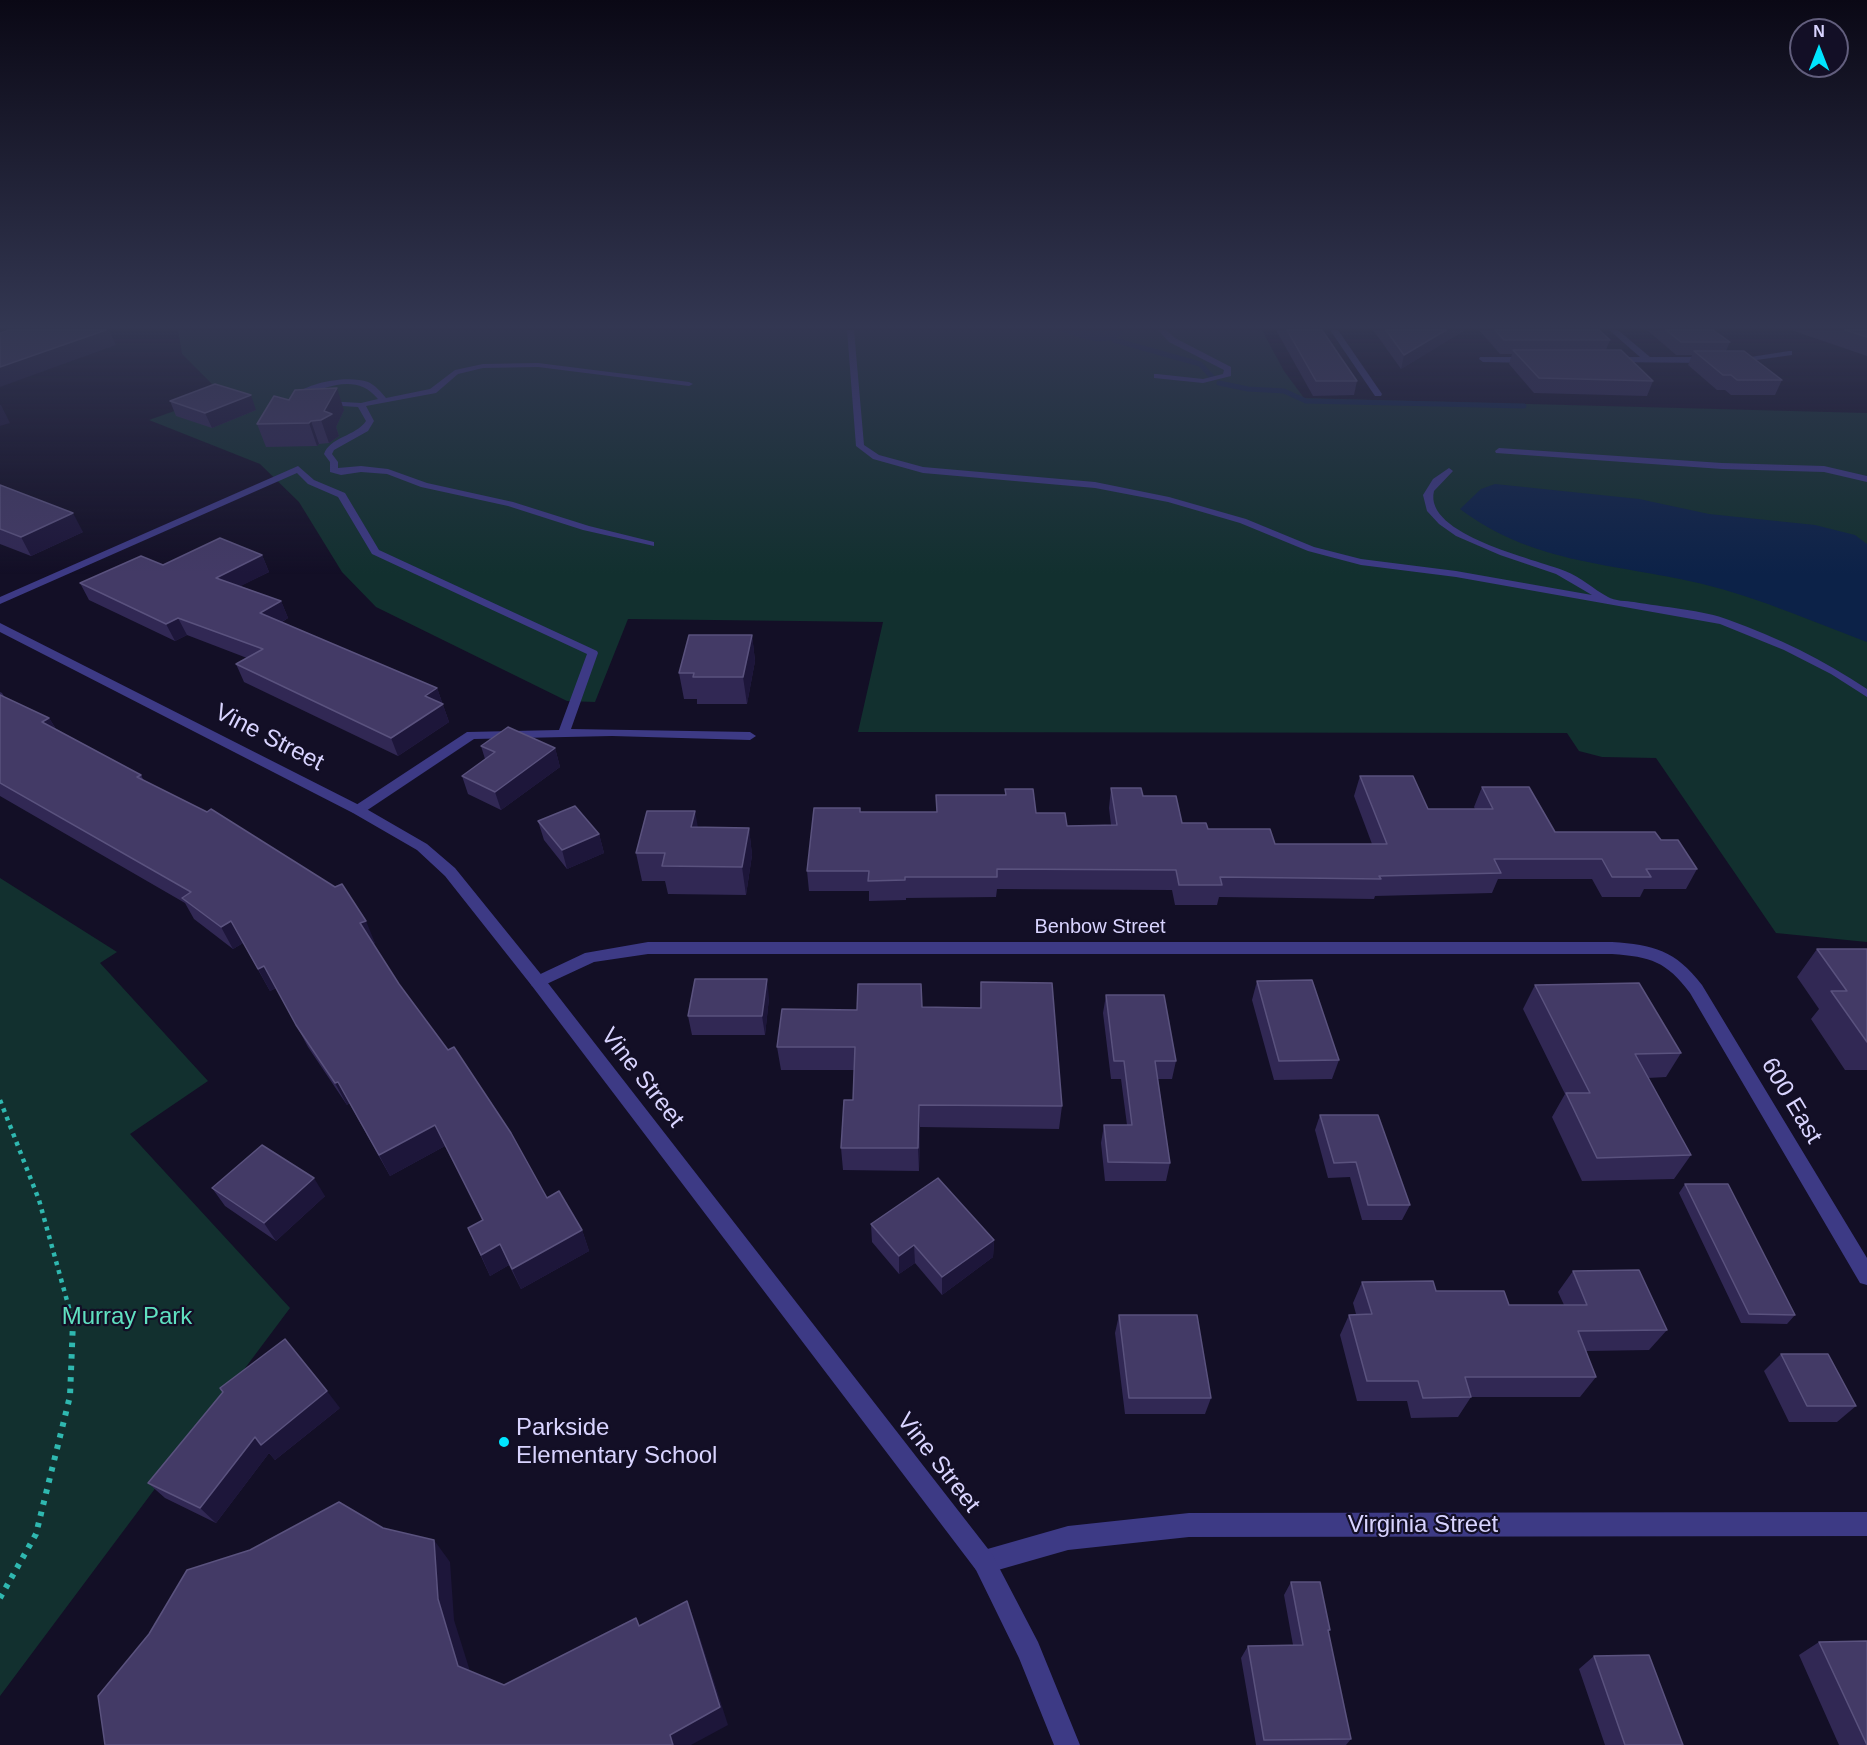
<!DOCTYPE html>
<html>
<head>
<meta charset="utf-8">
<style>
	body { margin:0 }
	#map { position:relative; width:1867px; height:1745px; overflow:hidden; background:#130f26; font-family:Helvetica,sans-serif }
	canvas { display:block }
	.north { position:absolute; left:1789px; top:18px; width:60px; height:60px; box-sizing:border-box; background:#130f26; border:2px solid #625e7d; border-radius:50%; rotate:0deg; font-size:16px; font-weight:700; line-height:24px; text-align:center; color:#d9d4ff }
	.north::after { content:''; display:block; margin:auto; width:21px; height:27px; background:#00e5ff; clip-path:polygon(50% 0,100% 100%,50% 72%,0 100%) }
</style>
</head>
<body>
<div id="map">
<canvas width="1867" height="1745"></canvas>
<div class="north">N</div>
</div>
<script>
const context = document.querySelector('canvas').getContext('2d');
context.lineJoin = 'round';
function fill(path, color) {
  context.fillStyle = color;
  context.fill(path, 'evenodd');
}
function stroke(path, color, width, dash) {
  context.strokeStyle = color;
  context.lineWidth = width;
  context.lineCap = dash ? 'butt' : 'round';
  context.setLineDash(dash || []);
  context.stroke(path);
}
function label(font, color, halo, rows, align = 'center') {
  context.font = font + ' Helvetica,sans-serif';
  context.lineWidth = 4.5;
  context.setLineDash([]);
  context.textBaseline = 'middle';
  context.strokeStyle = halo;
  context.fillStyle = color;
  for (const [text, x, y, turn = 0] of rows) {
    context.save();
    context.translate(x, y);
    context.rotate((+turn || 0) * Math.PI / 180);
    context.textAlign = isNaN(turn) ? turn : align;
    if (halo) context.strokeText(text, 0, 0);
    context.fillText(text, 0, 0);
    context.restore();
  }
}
fill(new Path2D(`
	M 178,330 L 1262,330 L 1284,371 L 1304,398 L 1867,413 L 1867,942 L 1776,933 L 1656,758 L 1602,757 L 1579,751 L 1567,733 L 858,732 L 883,622 L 628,619 L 595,702 L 567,701 L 376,607 L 342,572 L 299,502 L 260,464 L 149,420 L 222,394 L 182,354 Z
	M 0,878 L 117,952 L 100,963 L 208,1081 L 130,1134 L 290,1308 L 0,1696 Z`), '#12302f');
fill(new Path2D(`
	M 1058,330 L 1121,330 L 1122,334 C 1103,349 1078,337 1058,330 Z
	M 1495,484 L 1639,499 L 1709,514 L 1815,525 L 1855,535 L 1867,544 L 1867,642 C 1808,620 1751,594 1689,581 C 1607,563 1530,562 1460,509 L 1481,489 Z`), '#0c2248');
stroke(new Path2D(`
	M 1114,340 L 1200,364 L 1213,378
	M 1219,383 L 1248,389 L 1284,391 L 1306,401 L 1524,406`), '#0c2248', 5);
stroke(new Path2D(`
	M 0,1100 L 39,1200 L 71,1315`), '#2fb8b0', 4.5, [4, 5]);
stroke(new Path2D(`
	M 0,1598 L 36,1534 L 70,1396 L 73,1322 L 71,1313`), '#2fb8b0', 6, [4.5, 7]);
fill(new Path2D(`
	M 847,330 L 854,330 L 864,445 L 879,455 L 923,467 L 1095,482 L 1169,497 L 1246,519 L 1314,547 L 1361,559 L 1456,571 L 1592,595 L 1556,574 L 1500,555 L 1456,536 L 1439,524 L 1427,511 L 1423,495 L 1433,479 L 1449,468 L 1453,471 L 1434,491 C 1423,535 1536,559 1565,571 C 1581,577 1593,589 1608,597 C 1614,601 1627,601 1634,602 C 1662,607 1704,610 1729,620 C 1777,637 1824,660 1867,689 L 1867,697 L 1831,674 L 1784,650 L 1720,624 L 1456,577 L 1361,565 L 1308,551 L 1240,523 L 1168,502 L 1095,488 L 923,473 L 873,459 L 856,446 Z
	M 1158,330 L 1166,330 L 1175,338 L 1231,367 L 1231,376 L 1203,383 L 1154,378 L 1154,374 L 1157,374 L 1203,379 L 1223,374 L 1224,370 L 1169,342 Z
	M 538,363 L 689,382 L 693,384 L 689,386 L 538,367 L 483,368 L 458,374 L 436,393 L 366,406 L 374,421 L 368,431 L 334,450 L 332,454 L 338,462 L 338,468 L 361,466 L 388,469 L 427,483 L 513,502 L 589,526 L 654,542 L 654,546 L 583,530 L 508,506 L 421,487 L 387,474 L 361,472 L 341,475 L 330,472 L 330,462 L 324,454 C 330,437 356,436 366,421 L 358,407 L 326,405 L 322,403 L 326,401 L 361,403 L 378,399 C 356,372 326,388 298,397 L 294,395 C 310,382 348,375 368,382 C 375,385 381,392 386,398 L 430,389 L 455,370 L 483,364 Z
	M 1499,448 L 1722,463 L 1824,466 L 1867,476 L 1867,482 L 1824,472 L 1722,469 L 1496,453 L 1495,451 Z
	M 298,466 L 314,480 L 345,493 L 379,550 L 597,651 L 598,653 L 571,729 L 750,732 L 756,736 L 750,740 L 612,736 L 474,739 L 363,813 L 353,813 L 352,810 L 353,807 L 467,732 L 559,730 L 587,654 L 372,554 L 338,497 L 308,484 L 297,473 L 0,604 L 0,597 Z`), '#3d3a85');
fill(new Path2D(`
	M 1330,330 L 1338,330 L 1382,394 L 1381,396 L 1375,396 Z
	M 1609,330 L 1618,330 L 1650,357 L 1708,357 L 1712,360 L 1708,363 L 1609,362 L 1608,360 L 1612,357 L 1640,357 Z
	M 1789,351 L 1792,351 L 1792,355 L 1735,363 L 1731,360 Z
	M 1480,357 L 1531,357 L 1535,360 L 1531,363 L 1483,362 L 1479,359 Z
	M 648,942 L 1612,942 C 1654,945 1675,950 1702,985 L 1867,1258 L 1867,1285 L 1860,1283 L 1690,993 C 1666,961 1651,957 1612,954 L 648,954 L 594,962 L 538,988 L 532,986 L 530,982 L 532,978 L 585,953 Z
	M 1867,1512 L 1867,1536 L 1189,1537 L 1068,1550 L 984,1574 L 976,1570 L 972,1562 L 976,1554 L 984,1550 L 1068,1526 L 1189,1513 Z`), '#3d3a85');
fill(new Path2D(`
	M 0,623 L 363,807 L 427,844 L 455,868 L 544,978 L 992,1554 L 1038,1642 L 1080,1745 L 1054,1745 L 1019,1658 L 976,1570 L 532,986 L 445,876 L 417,850 L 353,813 L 0,632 Z`), '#3d3a85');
fill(new Path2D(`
	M 1276,330 L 1322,330 L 1357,381 L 1354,395 L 1313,396 Z
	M 1373,330 L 1465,330 L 1401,369 Z
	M 1479,330 L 1599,330 L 1610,340 L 1606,350 L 1653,381 L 1647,396 L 1534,393 L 1509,364 L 1512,354 L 1500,354 Z
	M 1647,330 L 1713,330 L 1730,342 L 1726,351 L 1782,380 L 1775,395 L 1731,395 L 1725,390 L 1717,390 L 1688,365 L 1692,355 L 1676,355 Z
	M 1791,330 L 1867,330 L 1867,356 Z
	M 289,400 L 344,410 L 336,427 L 339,436 L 329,443 L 319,444 L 317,446 L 266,447 L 257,424 Z
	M 170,401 L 256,410 L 212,428 L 176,416 Z
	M 0,485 L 83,532 L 31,556 L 0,544 Z
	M 262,555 L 269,572 L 240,586 L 281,601 L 288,618 L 282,622 L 437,688 L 449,722 L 398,756 L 244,682 L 236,664 L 247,658 L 187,635 L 175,641 L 89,600 L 80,583 L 163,565 Z
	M 752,635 L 755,661 L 747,704 L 697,704 L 697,699 L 684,699 L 679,673 Z
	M 0,692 L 2,693 L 5,698 L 49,718 L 56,729 L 141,775 L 144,781 L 375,943 L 373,944 L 399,984 L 547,1198 L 582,1230 L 589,1251 L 521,1289 L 509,1265 L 490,1276 L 468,1228 L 482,1220 L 445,1146 L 390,1176 L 349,1103 L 347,1105 L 308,1047 L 276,988 L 270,991 L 243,943 L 233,949 L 194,919 L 185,903 L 0,796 Z
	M 481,746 L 555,748 L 560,767 L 501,810 L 468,794 L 462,776 L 485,759 Z
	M 1360,776 L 1428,809 L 1475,809 L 1474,807 L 1482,787 L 1555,832 L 1661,840 L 1697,869 L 1686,889 L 1644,889 L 1640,897 L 1602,897 L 1592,879 L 1498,879 L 1492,893 L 1375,896 L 1374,899 L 1219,897 L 1217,905 L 1175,905 L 1172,890 L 997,889 L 996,897 L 906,898 L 906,900 L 869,901 L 869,891 L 809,891 L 807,871 L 860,812 L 936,812 L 1005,795 L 1005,789 L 1036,813 L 1067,826 L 1111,825 L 1109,808 L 1111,788 L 1143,796 L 1182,823 L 1275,844 L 1372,844 L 1354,796 Z
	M 538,821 L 599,834 L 604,853 L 567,869 L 544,840 Z
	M 698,827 L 749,828 L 752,855 L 746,895 L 668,894 L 665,881 L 642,881 L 636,853 Z
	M 1817,949 L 1867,949 L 1867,1070 L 1845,1070 L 1811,1019 L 1819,1009 L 1797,977 Z
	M 1257,981 L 1339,1060 L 1332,1079 L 1274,1080 L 1252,1000 Z
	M 981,982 L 1062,1106 L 1059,1129 L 920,1127 L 919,1171 L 843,1170 L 841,1148 L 853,1100 L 854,1070 L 781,1070 L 777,1047 L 857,1010 L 922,1007 L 980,1008 Z
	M 1535,985 L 1681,1053 L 1666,1077 L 1648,1078 L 1691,1155 L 1674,1179 L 1582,1181 L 1552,1117 L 1565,1094 L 1523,1009 Z
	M 1106,995 L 1176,1061 L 1172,1079 L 1158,1079 L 1170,1163 L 1166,1181 L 1105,1181 L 1101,1143 L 1104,1125 L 1127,1125 L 1121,1079 L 1111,1079 L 1103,1013 Z
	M 769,998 L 765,1035 L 692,1035 L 688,1016 Z
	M 1320,1115 L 1410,1205 L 1402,1220 L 1362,1220 L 1350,1177 L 1328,1178 L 1315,1130 Z
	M 1685,1184 L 1795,1315 L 1787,1324 L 1741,1323 L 1679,1193 Z
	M 212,1188 L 325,1196 L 276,1241 L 225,1206 Z
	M 871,1224 L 994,1240 L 993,1257 L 942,1295 L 915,1263 L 899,1274 L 872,1242 Z
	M 1573,1271 L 1667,1330 L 1649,1350 L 1586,1351 L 1596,1377 L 1580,1397 L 1471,1397 L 1458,1417 L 1411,1418 L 1407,1401 L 1357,1401 L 1340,1335 L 1349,1315 L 1356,1314 L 1353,1303 L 1362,1282 L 1436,1291 L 1509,1305 L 1564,1305 L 1558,1292 Z
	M 1119,1315 L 1211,1398 L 1205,1414 L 1125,1414 L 1115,1333 Z
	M 1781,1354 L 1856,1406 L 1837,1422 L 1789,1422 L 1764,1371 Z
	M 340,1408 L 275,1460 L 269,1453 L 216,1523 L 165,1498 L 148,1483 Z
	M 1291,1582 L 1330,1630 L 1328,1633 L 1351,1739 L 1346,1745 L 1256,1745 L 1241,1658 L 1248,1646 L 1293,1645 L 1284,1595 Z
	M 1819,1642 L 1867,1745 L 1839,1745 L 1799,1655 Z
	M 1594,1656 L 1683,1745 L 1605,1745 L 1579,1669 Z`), '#312854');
fill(new Path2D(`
	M 106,330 L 109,330 L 116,345 L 0,387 L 0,367 Z
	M 1446,330 L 1465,330 L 1401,369 L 1404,355 Z
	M 337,388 L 344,410 L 336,427 L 339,436 L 329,443 L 321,420 L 324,411 Z
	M 251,395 L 256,410 L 212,428 L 205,413 Z
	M 0,405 L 1,405 L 10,423 L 0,426 Z
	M 311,421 L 319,444 L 317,446 L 309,423 Z
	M 73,513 L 83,532 L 31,556 L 21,537 Z
	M 262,555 L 269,572 L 223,595 L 216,578 Z
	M 281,601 L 288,618 L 267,630 L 260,613 Z
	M 178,618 L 187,635 L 175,641 L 166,624 Z
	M 752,635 L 755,661 L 747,704 L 743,677 Z
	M 437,688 L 449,722 L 398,756 L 391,738 L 425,696 Z
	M 49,718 L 62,739 L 42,722 Z
	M 555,748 L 560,767 L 501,810 L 495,792 Z
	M 695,811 L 700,839 L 691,827 Z
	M 749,828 L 752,855 L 746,895 L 742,867 Z
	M 599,834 L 604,853 L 567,869 L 562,850 Z
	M 231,921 L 243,943 L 233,949 L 221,927 Z
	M 366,921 L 375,943 L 370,945 L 360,923 Z
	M 264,966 L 276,988 L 270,991 L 258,969 Z
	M 767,979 L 769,998 L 765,1035 L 762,1016 Z
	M 338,1082 L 349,1103 L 347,1105 L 335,1083 Z
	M 919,1105 L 920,1127 L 919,1171 L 918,1148 Z
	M 435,1125 L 445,1146 L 390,1176 L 379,1155 Z
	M 314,1178 L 325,1196 L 276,1241 L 264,1223 Z
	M 582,1230 L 589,1251 L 521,1289 L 512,1269 Z
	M 994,1240 L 993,1257 L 942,1295 L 942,1277 Z
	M 500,1244 L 509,1265 L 490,1276 L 481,1255 Z
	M 914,1245 L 915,1263 L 899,1274 L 899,1256 Z
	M 327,1391 L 340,1408 L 275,1460 L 269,1453 L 216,1523 L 200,1508 L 255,1437 Z
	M 434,1540 L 450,1562 L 454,1620 L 474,1684 L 458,1666 L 438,1599 Z
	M 687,1601 L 695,1622 L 728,1725 L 691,1745 L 673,1745 L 670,1735 Z`), '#1d163a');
const building = new Path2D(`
	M 9,330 L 106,330 L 0,367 L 0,333 Z
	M 1287,330 L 1322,330 L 1357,381 L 1316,381 Z
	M 1386,330 L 1446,330 L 1404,355 Z
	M 1495,330 L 1599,330 L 1610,340 L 1504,340 Z
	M 1666,330 L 1713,330 L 1730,342 L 1681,342 Z
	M 1845,330 L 1867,330 L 1867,337 Z
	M 1513,350 L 1621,350 L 1653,381 L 1539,378 Z
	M 1694,351 L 1744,351 L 1782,380 L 1737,380 L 1731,375 L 1723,375 Z
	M 215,384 L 251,395 L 205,413 L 170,401 Z
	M 337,388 L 324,411 L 332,414 L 321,420 L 311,421 L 309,423 L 257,424 L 274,396 L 289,400 L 295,390 Z
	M 0,485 L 73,513 L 21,537 L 0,529 Z
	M 220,538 L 262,555 L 216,578 L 281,601 L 260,613 L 437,688 L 425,696 L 443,704 L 391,738 L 236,664 L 263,649 L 178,618 L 166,624 L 80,583 L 141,556 L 163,565 Z
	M 689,635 L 752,635 L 743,677 L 693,677 L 694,673 L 679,673 Z
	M 0,695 L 49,718 L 42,722 L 141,775 L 137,777 L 207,812 L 211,809 L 335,887 L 342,884 L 366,921 L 360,923 L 399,984 L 448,1050 L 454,1047 L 511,1133 L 547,1198 L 559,1191 L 582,1230 L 512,1269 L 500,1244 L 481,1255 L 468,1228 L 483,1220 L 435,1125 L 379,1155 L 338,1082 L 335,1083 L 296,1025 L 264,966 L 258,969 L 231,921 L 221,927 L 182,898 L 191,892 L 0,783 Z
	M 508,727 L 555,748 L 495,792 L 462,776 L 495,752 L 481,746 Z
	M 1360,776 L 1413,776 L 1428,809 L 1493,809 L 1482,787 L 1529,787 L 1555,832 L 1655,832 L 1661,840 L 1678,840 L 1697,869 L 1646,869 L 1651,877 L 1612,877 L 1602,859 L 1494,859 L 1501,873 L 1379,876 L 1381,879 L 1220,877 L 1222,885 L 1179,885 L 1176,870 L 997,869 L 997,877 L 905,877 L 905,880 L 868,881 L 869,871 L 807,871 L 814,808 L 860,808 L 860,812 L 937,812 L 936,795 L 1006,795 L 1005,789 L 1033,789 L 1036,813 L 1065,813 L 1067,826 L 1117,825 L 1111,788 L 1141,788 L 1143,796 L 1176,796 L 1182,823 L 1206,823 L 1208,829 L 1270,829 L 1275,844 L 1387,844 Z
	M 575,806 L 599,834 L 562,850 L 538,821 Z
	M 647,811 L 695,811 L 691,827 L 749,828 L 742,867 L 662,866 L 665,853 L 636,853 Z
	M 1817,949 L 1867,949 L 1867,1042 L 1831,991 L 1847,991 Z
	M 695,979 L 767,979 L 762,1016 L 688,1016 Z
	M 1312,980 L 1339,1060 L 1279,1061 L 1257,981 Z
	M 981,982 L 1052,983 L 1062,1106 L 919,1105 L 918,1148 L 841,1148 L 844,1100 L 853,1100 L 855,1047 L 777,1047 L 782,1009 L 857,1010 L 858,984 L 921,984 L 922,1007 L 981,1008 Z
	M 1639,983 L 1681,1053 L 1635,1054 L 1691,1155 L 1597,1158 L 1566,1093 L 1590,1093 L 1535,985 Z
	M 1106,995 L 1164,995 L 1176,1061 L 1155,1061 L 1170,1163 L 1108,1162 L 1104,1125 L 1132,1125 L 1124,1061 L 1114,1061 Z
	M 1320,1115 L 1378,1115 L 1410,1205 L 1368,1205 L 1356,1162 L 1334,1163 Z
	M 262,1145 L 314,1178 L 264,1223 L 212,1188 Z
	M 938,1178 L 994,1240 L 942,1277 L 914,1245 L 899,1256 L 871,1224 Z
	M 1685,1184 L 1728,1184 L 1795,1315 L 1749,1314 Z
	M 1639,1270 L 1667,1330 L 1578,1331 L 1596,1377 L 1465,1377 L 1471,1397 L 1423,1398 L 1418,1381 L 1367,1381 L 1349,1315 L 1372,1314 L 1362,1282 L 1433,1281 L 1436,1291 L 1504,1291 L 1509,1305 L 1587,1305 L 1573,1271 Z
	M 1119,1315 L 1197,1315 L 1211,1398 L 1129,1398 Z
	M 285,1339 L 327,1391 L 261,1445 L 255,1437 L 200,1508 L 148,1483 L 223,1392 L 220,1388 Z
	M 1781,1354 L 1828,1354 L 1856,1406 L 1807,1406 Z
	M 339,1502 L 383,1528 L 434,1540 L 438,1599 L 458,1666 L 504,1685 L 636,1618 L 639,1626 L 687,1601 L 720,1707 L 670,1735 L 673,1745 L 105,1745 L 98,1696 L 149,1634 L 187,1570 L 250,1550 Z
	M 1291,1582 L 1320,1582 L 1330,1630 L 1328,1630 L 1351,1739 L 1264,1740 L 1248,1646 L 1303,1645 Z
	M 1867,1641 L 1867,1745 L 1819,1642 Z
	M 1649,1655 L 1683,1745 L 1625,1745 L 1594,1656 Z`);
fill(building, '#433a66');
stroke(building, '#5a527e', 1.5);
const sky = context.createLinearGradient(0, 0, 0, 574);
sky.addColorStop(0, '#0a0815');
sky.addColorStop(0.57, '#333752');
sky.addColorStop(1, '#33375200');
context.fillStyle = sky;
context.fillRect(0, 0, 1867, 574);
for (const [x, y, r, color] of [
	[504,1442,6,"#00e5ff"]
]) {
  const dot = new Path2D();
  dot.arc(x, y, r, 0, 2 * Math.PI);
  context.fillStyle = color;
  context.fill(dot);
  stroke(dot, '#130f26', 2);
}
label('20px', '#d9d4ff', '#130f26', [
	["Benbow Street",1100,927]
]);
label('24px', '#d9d4ff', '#130f26', [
	["Vine Street",269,738,27],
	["Vine Street",642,1078,52],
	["600 East",1791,1101,59],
	["Vine Street",938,1463,52],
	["Virginia Street",1423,1525]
]);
label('24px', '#5fe0c0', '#130f26', [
	["Murray Park",127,1317]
]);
label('24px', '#d9d4ff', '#130f26', [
	["Parkside",516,1428],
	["Elementary School",516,1456]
], 'left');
</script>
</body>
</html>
